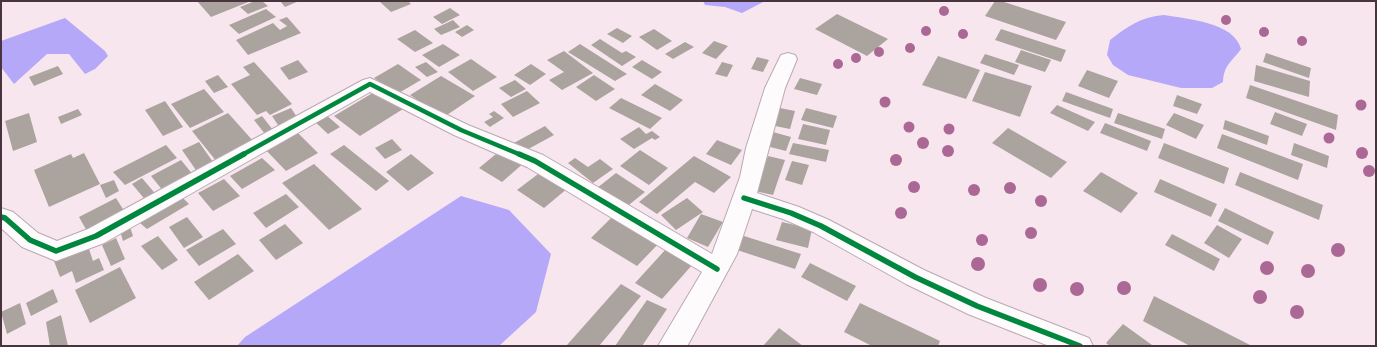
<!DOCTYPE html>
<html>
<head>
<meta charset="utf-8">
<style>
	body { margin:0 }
	#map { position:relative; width:1377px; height:347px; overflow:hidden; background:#f8e6ef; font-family:Commissioner,sans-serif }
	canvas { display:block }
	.frame { position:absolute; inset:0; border:2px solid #48333e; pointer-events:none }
</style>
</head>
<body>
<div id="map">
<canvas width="1377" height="347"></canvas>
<div class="frame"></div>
</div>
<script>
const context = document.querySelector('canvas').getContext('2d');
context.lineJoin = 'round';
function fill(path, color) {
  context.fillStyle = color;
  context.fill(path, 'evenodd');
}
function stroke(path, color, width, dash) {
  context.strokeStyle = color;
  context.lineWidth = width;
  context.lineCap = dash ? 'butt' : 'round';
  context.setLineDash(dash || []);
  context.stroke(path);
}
fill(new Path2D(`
	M 703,1 L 765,1 L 742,13 L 725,7 L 705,5 Z
	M 1164,15 C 1187,19 1234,22 1241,49 C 1232,62 1224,64 1223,82 L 1212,88 L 1181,88 L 1128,75 L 1113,65 L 1107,55 L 1110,40 C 1128,26 1141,17 1164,15 Z
	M 65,18 L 105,51 L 108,56 L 95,69 L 85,74 L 69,54 L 47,54 L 14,84 L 1,67 L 1,41 Z
	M 461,196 L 509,210 L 551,254 L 536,312 L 499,346 L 237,346 L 245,337 Z`), '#b6a8f9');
fill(new Path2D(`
	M 197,1 L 251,1 L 211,17 Z
	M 255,1 L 262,1 L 268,6 L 248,14 L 240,7 Z
	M 280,1 L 299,1 L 285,7 Z
	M 379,1 L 408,1 L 411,4 L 391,12 Z
	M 995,1 L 1001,1 L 1066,22 L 1056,40 L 985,16 Z
	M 450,8 L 460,15 L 442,24 L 433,17 Z
	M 266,9 L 276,17 L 239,34 L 229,25 Z
	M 837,14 L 888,39 L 867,56 L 815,29 Z
	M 287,17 L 301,33 L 248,55 L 236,40 L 273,23 L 280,30 L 287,26 L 279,20 Z
	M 453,20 L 460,27 L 441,35 L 434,29 Z
	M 467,25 L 474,30 L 462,37 L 455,32 Z
	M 617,28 L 632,36 L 623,43 L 607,34 Z
	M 654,29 L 672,41 L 657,50 L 639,37 Z
	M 1001,29 L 1066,50 L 1061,62 L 995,40 Z
	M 415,30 L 433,43 L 415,52 L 397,39 Z
	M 600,39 L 622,53 L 626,51 L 636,57 L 622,66 L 591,45 Z
	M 714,41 L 728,46 L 716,59 L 702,53 Z
	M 685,42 L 694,47 L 673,59 L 665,54 Z
	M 443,44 L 460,55 L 439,67 L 422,55 Z
	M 580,44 L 627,74 L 615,81 L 568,52 Z
	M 1021,50 L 1051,60 L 1045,72 L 1015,62 Z
	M 564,51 L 593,73 L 562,90 L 549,80 L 564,72 L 547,60 Z
	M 1266,53 L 1311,68 L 1309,78 L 1263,62 Z
	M 985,54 L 1019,65 L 1014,75 L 980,63 Z
	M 938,56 L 980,70 L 966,99 L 922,85 Z
	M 757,57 L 769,60 L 763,72 L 751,69 Z
	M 471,59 L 497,77 L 473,91 L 448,72 Z
	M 298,60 L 308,72 L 289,80 L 280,68 Z
	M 642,60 L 662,72 L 652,79 L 632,67 Z
	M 254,62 L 292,104 L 270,115 L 266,111 L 257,115 L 231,84 L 250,75 L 243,67 Z
	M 426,62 L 438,72 L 427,77 L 415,67 Z
	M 722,62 L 733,65 L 727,77 L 715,74 Z
	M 398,64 L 421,80 L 397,94 L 374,78 Z
	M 531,64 L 546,74 L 530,85 L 514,75 Z
	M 1256,65 L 1310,81 L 1309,97 L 1254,81 Z
	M 58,66 L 63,74 L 34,86 L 29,77 Z
	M 1087,70 L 1118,81 L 1109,98 L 1078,86 Z
	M 985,72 L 1032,86 L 1020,117 L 972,101 Z
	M 218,75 L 228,87 L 214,93 L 205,81 Z
	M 594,75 L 615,89 L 596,101 L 576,87 Z
	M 441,76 L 475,96 L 444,117 L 410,95 Z
	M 800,78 L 822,84 L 817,95 L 794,89 Z
	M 515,80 L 526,89 L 511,97 L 499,88 Z
	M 655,84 L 683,100 L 670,111 L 641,95 Z
	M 1250,85 L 1338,115 L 1336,130 L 1246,98 Z
	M 204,89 L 224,112 L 190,128 L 171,104 Z
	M 376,91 L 403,109 L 360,136 L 334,116 Z
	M 527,91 L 540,103 L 513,117 L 501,104 Z
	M 1066,92 L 1113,109 L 1110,118 L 1062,101 Z
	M 1177,95 L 1202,104 L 1197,114 L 1173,106 Z
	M 621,98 L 662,118 L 650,129 L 609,108 Z
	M 165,101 L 183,127 L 163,136 L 145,110 Z
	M 1057,105 L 1095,122 L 1088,131 L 1050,113 Z
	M 291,108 L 299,120 L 280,128 L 272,116 Z
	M 780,108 L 795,111 L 790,129 L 775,126 Z
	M 806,108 L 837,116 L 833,128 L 801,120 Z
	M 78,109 L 82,115 L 61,124 L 58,117 Z
	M 494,111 L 504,118 L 490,127 L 484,122 L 493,117 L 489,114 Z
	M 1275,112 L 1307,124 L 1302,136 L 1270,124 Z
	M 29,113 L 37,142 L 13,151 L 5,121 Z
	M 228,113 L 254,142 L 217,162 L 192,131 Z
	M 1118,113 L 1165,129 L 1162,139 L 1114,123 Z
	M 1174,113 L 1204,125 L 1196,139 L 1166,125 Z
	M 325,114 L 340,127 L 328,134 L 313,120 Z
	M 262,116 L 273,130 L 265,134 L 254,120 Z
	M 1225,120 L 1269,136 L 1267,145 L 1223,129 Z
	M 1105,123 L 1151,141 L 1147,151 L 1100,133 Z
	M 803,124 L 830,130 L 826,145 L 798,139 Z
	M 545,126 L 554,135 L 521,153 L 512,144 Z
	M 639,127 L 646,134 L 652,131 L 660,137 L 655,140 L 652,138 L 634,149 L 620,139 Z
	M 1008,128 L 1067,162 L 1051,178 L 992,143 Z
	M 295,130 L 318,153 L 286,171 L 263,147 Z
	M 773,132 L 791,137 L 786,151 L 766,146 Z
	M 1222,134 L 1303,164 L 1298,180 L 1217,148 Z
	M 392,139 L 402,150 L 385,159 L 375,148 Z
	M 717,140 L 742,150 L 731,165 L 706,154 Z
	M 199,142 L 215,165 L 198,173 L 182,150 Z
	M 793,143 L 829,150 L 826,162 L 789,154 Z
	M 1164,143 L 1229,168 L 1224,184 L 1158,158 Z
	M 1294,143 L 1329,156 L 1327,168 L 1291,155 Z
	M 166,145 L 177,158 L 125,185 L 113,172 Z
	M 344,145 L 389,181 L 376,191 L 330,154 Z
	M 502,149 L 525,162 L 502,182 L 479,168 Z
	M 640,150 L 668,168 L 649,185 L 620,166 Z
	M 84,153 L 100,184 L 49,207 L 34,170 L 71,154 L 73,158 Z
	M 411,154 L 434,173 L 408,191 L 386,172 Z
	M 694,156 L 731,177 L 714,193 L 695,182 L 657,214 L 639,202 Z
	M 768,156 L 785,160 L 773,195 L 755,191 Z
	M 262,158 L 275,170 L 242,189 L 230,176 Z
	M 575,158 L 588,167 L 600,159 L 613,169 L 593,183 L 568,163 Z
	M 181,160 L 194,176 L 164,192 L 151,176 Z
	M 792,161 L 809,165 L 802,185 L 785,180 Z
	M 314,164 L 362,209 L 329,230 L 282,183 Z
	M 542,171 L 568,188 L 544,208 L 517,190 Z
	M 1101,172 L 1138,193 L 1121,213 L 1083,191 Z
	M 1240,172 L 1323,205 L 1319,220 L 1235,185 Z
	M 616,173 L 645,192 L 625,208 L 597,188 Z
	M 142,178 L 158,197 L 148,203 L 132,184 Z
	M 224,179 L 240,196 L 213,211 L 198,193 Z
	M 1160,179 L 1217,204 L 1211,217 L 1154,192 Z
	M 114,180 L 119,191 L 106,198 L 100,185 Z
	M 286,194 L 299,207 L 266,228 L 253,213 Z
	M 116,198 L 126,214 L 88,233 L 79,217 Z
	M 183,198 L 189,204 L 147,229 L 140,223 Z
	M 687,198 L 703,212 L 676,230 L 661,215 Z
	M 1225,208 L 1274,232 L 1268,245 L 1218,221 Z
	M 616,213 L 662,240 L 637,266 L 591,238 Z
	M 701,214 L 723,222 L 708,247 L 687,238 Z
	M 187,217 L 203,237 L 184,248 L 169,227 Z
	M 782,222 L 812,229 L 808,248 L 776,240 Z
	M 285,224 L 303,243 L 276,260 L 259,240 Z
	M 1217,225 L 1242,239 L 1229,258 L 1204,243 Z
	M 130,227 L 133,236 L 123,241 L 120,231 Z
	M 223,229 L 236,244 L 199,266 L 186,250 Z
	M 1172,234 L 1220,259 L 1214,271 L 1165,245 Z
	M 158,236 L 178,260 L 162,270 L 141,246 Z
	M 744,236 L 801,254 L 795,269 L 737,250 Z
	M 116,238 L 125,259 L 111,266 L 102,245 Z
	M 88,246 L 93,261 L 99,258 L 104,270 L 76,283 L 72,271 L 60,277 L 54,261 Z
	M 667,248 L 693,264 L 662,299 L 635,283 Z
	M 238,254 L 254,271 L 209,300 L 194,282 Z
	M 810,263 L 856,286 L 847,301 L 801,277 Z
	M 120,267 L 136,298 L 90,323 L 75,290 Z
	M 621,284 L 641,296 L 599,346 L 567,345 Z
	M 53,289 L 58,302 L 31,316 L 26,303 Z
	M 1154,296 L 1252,346 L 1190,346 L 1143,321 Z
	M 647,300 L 667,309 L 642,346 L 615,346 Z
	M 20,303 L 26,324 L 7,334 L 1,312 Z
	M 860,303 L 940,341 L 938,346 L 872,346 L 844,332 Z
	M 61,315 L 68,346 L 50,346 L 46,322 Z
	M 1123,324 L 1152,345 L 1110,346 L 1106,343 Z
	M 779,328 L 803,346 L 763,346 Z`), '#aba39e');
const minor = new Path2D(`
	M 788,53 L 795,55 L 797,59 L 785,88 L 757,193 L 799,207 L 829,220 L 924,270 L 986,298 L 1089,338 L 1093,346 L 1049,346 L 968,314 L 906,284 L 813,232 L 783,219 L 752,209 L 737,254 L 690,341 L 687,346 L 658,346 L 702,272 L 527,167 L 454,135 L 370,92 L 104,243 L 56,261 L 22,247 L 1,228 L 1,208 L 13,212 L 38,233 L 57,241 L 88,229 L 363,80 L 370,78 L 468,125 L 543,155 L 712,254 L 740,177 L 746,148 L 765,88 L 779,59 L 781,55 Z`);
stroke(minor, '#baa9b2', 2);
fill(minor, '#fefbfd');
stroke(new Path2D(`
	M 242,155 L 370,84 L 461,130 L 521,155`), '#00873e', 4.5);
stroke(new Path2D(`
	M 519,154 L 535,161 L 717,269
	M 744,198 L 791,213 L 821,226 L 915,277 L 977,306 L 1080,346
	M 1,217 L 5,218 L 30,240 L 56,251 L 96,236 L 244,154`), '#00873e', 5.5);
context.fillStyle = '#ab6894';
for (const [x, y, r] of [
	[944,11,5],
	[1226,20,5],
	[926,31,5],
	[1264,32,5],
	[963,34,5],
	[1302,41,5],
	[910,48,5],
	[879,52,5],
	[856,58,5],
	[838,64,5],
	[885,102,5.5],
	[1361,105,5.5],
	[909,127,5.5],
	[949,129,5.5],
	[1329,138,5.5],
	[923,143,6],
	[948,151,6],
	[1362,153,6],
	[896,160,6],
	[1369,171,6],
	[914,187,6],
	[1010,188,6],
	[974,190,6],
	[1041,201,6],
	[901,213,6],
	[1031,233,6],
	[982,240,6],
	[1338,250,7],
	[978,264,7],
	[1267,268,7],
	[1308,271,7],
	[1040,285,7],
	[1124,288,7],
	[1077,289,7],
	[1260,297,7],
	[1297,312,7]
]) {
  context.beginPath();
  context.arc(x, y, r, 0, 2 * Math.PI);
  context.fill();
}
</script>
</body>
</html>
